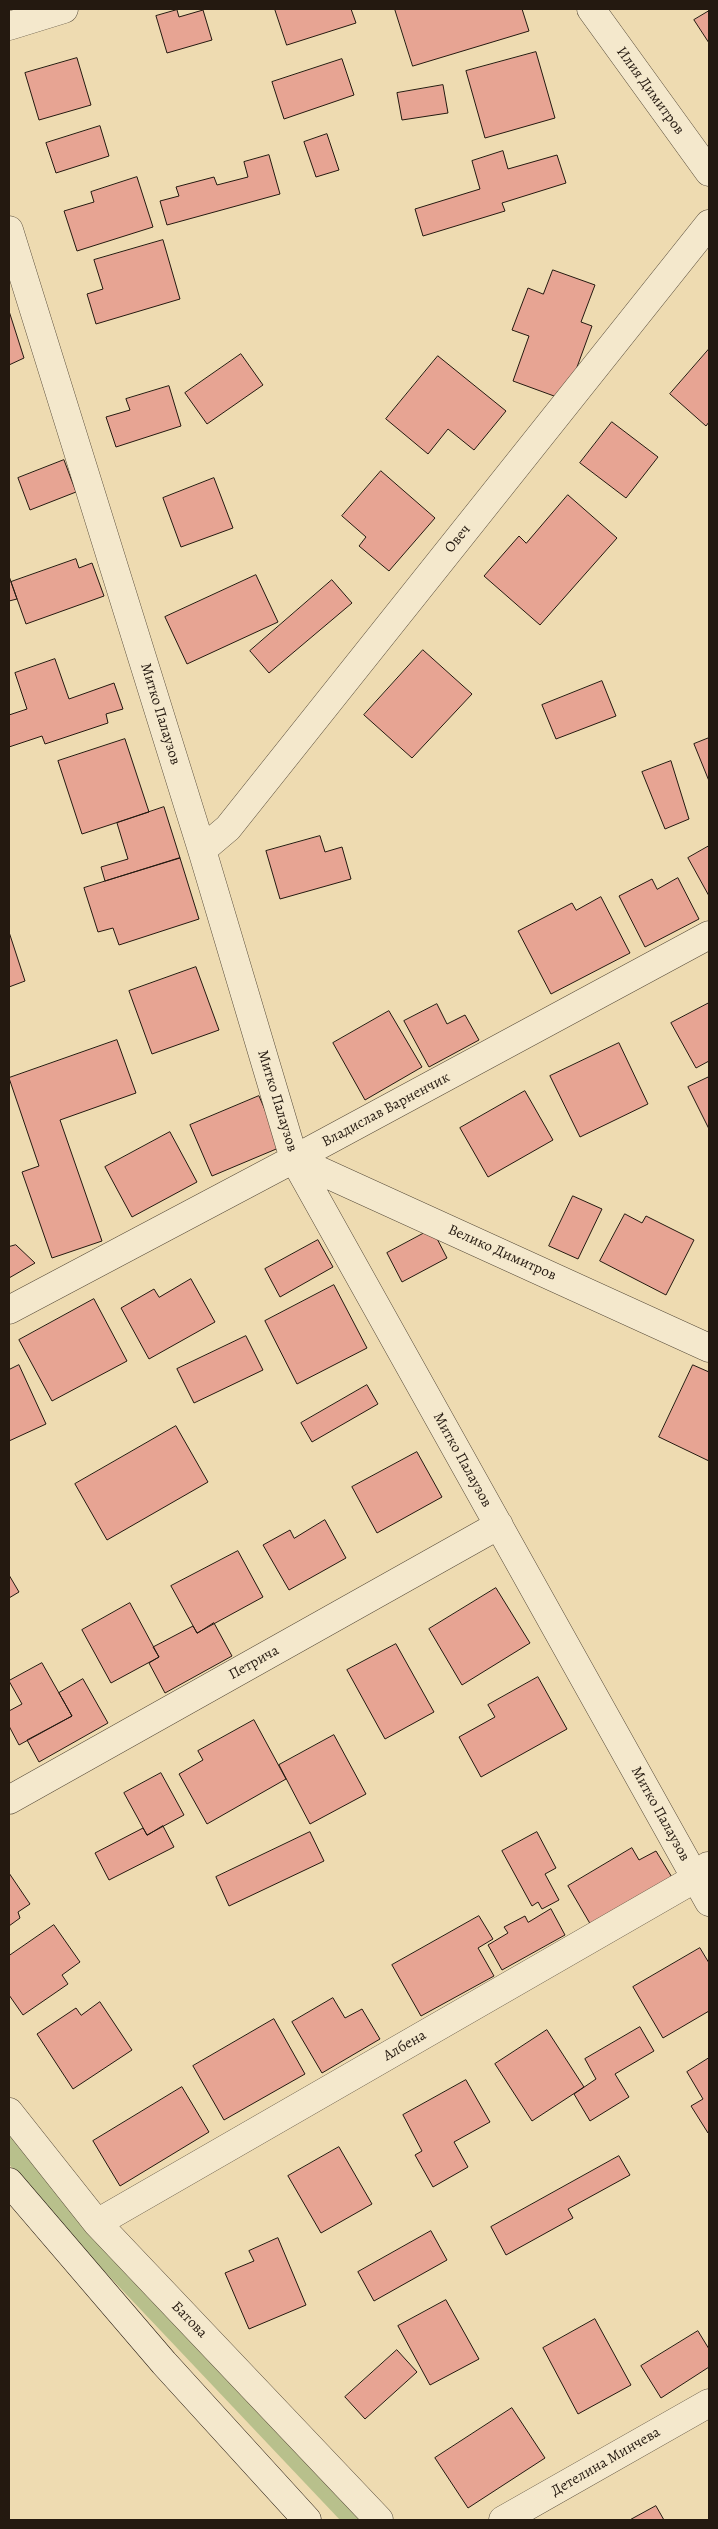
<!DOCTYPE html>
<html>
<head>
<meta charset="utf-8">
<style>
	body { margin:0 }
	#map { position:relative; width:718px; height:2529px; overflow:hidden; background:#eedbb1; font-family:Alegreya,serif }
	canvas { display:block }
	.frame { position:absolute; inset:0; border:10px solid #241910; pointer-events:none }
</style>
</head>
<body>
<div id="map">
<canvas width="718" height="2529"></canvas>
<div class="frame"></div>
</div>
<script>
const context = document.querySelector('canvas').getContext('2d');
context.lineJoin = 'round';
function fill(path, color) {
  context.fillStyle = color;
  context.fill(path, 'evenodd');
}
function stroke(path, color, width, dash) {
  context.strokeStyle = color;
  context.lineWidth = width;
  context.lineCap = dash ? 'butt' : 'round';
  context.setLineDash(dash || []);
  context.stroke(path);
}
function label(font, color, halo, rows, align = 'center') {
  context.font = font + ' Alegreya,serif';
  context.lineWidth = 5;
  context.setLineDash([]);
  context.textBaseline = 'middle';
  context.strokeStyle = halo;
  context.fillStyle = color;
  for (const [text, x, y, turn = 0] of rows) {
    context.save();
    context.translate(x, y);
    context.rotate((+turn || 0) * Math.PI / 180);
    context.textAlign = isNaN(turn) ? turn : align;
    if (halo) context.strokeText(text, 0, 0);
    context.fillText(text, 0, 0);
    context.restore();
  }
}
fill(new Path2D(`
	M 9,2112 L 379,2520 L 340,2520 L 35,2198 L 9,2164 Z`), '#b8c08c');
const building = new Path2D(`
	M 275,9 L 351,9 L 356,23 L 287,45 Z
	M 395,9 L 522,9 L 529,31 L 413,66 Z
	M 177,10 L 179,17 L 203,10 L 212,40 L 167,53 L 156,16 Z
	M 709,11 L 709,43 L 694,20 Z
	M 536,52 L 555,118 L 485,138 L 466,71 Z
	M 77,58 L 91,105 L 39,120 L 25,73 Z
	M 342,59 L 354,95 L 284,119 L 272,82 Z
	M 443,85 L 448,113 L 402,120 L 397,93 Z
	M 100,126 L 109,156 L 56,173 L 46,143 Z
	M 327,134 L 339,170 L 316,177 L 304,142 Z
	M 503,151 L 508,169 L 557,155 L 566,183 L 502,203 L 505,211 L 423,236 L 415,209 L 480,189 L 472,161 Z
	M 269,155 L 280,194 L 167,225 L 160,201 L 179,196 L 176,187 L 214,177 L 217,185 L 248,177 L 244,162 Z
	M 137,177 L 153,227 L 77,251 L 64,211 L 94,202 L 91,192 Z
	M 163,240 L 180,299 L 96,324 L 87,294 L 103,289 L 94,260 Z
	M 553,270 L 595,285 L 581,322 L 592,326 L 565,400 L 513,381 L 529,336 L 512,330 L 528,288 L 543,294 Z
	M 9,311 L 24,358 L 9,365 Z
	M 709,349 L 709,422 L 706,426 L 670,394 Z
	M 241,354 L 263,385 L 207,424 L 185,393 Z
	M 438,356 L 506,411 L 474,450 L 448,429 L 428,454 L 386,419 Z
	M 169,386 L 181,426 L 116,447 L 106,417 L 130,410 L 126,399 Z
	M 612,422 L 658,457 L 626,498 L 580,463 Z
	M 64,460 L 76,492 L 30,510 L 18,478 Z
	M 381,471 L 435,518 L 389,571 L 359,546 L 366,537 L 342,516 Z
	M 214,478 L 233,528 L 181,547 L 163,498 Z
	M 568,495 L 617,538 L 540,625 L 484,576 L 519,536 L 526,543 Z
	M 76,559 L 79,568 L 92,563 L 104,596 L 26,624 L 11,582 Z
	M 256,575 L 278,622 L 187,664 L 165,617 Z
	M 9,576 L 17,599 L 9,601 Z
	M 332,580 L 352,603 L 269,673 L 250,651 Z
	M 423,650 L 472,694 L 412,758 L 364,715 Z
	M 55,659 L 69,699 L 114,683 L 123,709 L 106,714 L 108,723 L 45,744 L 42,736 L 9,747 L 9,715 L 27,709 L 15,673 Z
	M 602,681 L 616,716 L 556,739 L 542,705 Z
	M 709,738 L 709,781 L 694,744 Z
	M 125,739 L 149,812 L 82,834 L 58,761 Z
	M 671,761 L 689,819 L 665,829 L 642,772 Z
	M 164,807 L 180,858 L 105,881 L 101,867 L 128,859 L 117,823 Z
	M 320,836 L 325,852 L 342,847 L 351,879 L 280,899 L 266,851 Z
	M 709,846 L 709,896 L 688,858 Z
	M 180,858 L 199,919 L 119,945 L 113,928 L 98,932 L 84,888 Z
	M 678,878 L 699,919 L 645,947 L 619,896 L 652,879 L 657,889 Z
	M 601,897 L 630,953 L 551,994 L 518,931 L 572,903 L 576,910 Z
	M 9,932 L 25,981 L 9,987 Z
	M 196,967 L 219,1030 L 152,1054 L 129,991 Z
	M 709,1003 L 709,1061 L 696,1068 L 671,1023 Z
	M 437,1004 L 447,1024 L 465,1015 L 479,1040 L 429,1067 L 404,1021 Z
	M 389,1011 L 422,1067 L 365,1100 L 333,1043 Z
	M 117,1040 L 136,1093 L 60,1120 L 102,1241 L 52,1258 L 22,1172 L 39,1166 L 9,1078 Z
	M 619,1043 L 648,1104 L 580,1137 L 550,1076 Z
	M 709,1077 L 709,1129 L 688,1087 Z
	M 525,1091 L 553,1140 L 488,1177 L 460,1128 Z
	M 259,1096 L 281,1147 L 212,1176 L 190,1125 Z
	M 170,1132 L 197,1182 L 132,1217 L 105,1167 Z
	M 573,1196 L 602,1209 L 578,1259 L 549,1246 Z
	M 625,1214 L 642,1223 L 646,1216 L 694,1240 L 666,1295 L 600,1261 Z
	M 432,1229 L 447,1258 L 402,1282 L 387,1253 Z
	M 318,1240 L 333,1267 L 280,1297 L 265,1269 Z
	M 16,1245 L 35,1263 L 9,1278 L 9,1247 Z
	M 191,1279 L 215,1322 L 149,1359 L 121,1308 L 154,1289 L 159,1297 Z
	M 334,1285 L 367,1348 L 297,1384 L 265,1321 Z
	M 94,1299 L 127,1361 L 52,1401 L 19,1340 Z
	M 246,1336 L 263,1370 L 194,1403 L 177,1369 Z
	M 19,1365 L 46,1424 L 9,1441 L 9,1370 Z
	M 693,1365 L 709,1372 L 709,1461 L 659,1437 Z
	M 367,1385 L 378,1404 L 312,1442 L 301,1423 Z
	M 176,1426 L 208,1482 L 107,1540 L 75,1484 Z
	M 417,1452 L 442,1497 L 377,1533 L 352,1487 Z
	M 325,1520 L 346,1558 L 289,1590 L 263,1545 L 290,1530 L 294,1538 Z
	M 238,1551 L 263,1597 L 197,1633 L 171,1586 Z
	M 9,1575 L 19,1592 L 9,1598 Z
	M 496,1588 L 530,1643 L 462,1685 L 429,1629 Z
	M 130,1603 L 159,1657 L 111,1683 L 82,1630 Z
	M 214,1623 L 232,1656 L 165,1693 L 149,1663 L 159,1657 L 153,1647 L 193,1626 L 197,1633 Z
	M 396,1644 L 434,1712 L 385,1739 L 347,1670 Z
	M 42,1663 L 72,1716 L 19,1745 L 9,1726 L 9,1711 L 22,1704 L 9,1681 Z
	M 538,1677 L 567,1729 L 481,1777 L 459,1737 L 495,1717 L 488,1705 Z
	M 83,1679 L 108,1723 L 39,1762 L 27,1740 L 72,1716 L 59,1693 Z
	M 254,1720 L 286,1779 L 207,1824 L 179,1774 L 203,1760 L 198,1751 Z
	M 334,1735 L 366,1794 L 310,1824 L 279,1765 Z
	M 161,1773 L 184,1815 L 147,1835 L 124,1793 Z
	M 163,1826 L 174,1847 L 109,1880 L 95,1853 L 143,1828 L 147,1835 Z
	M 310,1832 L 324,1861 L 229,1906 L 216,1877 Z
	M 537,1832 L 556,1868 L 545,1874 L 559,1900 L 542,1909 L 538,1902 L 532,1906 L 502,1851 Z
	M 632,1848 L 639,1860 L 656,1851 L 673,1879 L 592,1927 L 568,1886 Z
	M 9,1873 L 30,1904 L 18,1912 L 20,1918 L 9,1926 Z
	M 551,1909 L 565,1935 L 502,1970 L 488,1945 L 508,1933 L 504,1927 L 525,1916 L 528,1922 Z
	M 479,1916 L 493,1939 L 478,1948 L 494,1976 L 421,2016 L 392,1965 Z
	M 54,1925 L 80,1962 L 62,1975 L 68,1984 L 23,2015 L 9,1995 L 9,1956 Z
	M 700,1948 L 709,1963 L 709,2011 L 663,2038 L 633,1987 Z
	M 333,1998 L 345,2018 L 362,2009 L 380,2039 L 322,2073 L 292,2022 Z
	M 100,2002 L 132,2050 L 73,2089 L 37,2034 L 76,2008 L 81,2015 Z
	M 274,2019 L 305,2074 L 224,2120 L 193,2066 Z
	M 640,2027 L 654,2051 L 615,2074 L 629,2097 L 590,2121 L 574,2094 L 596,2079 L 585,2059 Z
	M 547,2030 L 584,2087 L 532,2121 L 495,2064 Z
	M 709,2058 L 709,2132 L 708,2133 L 691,2106 L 703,2099 L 687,2072 Z
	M 466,2080 L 490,2122 L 454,2142 L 468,2167 L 433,2187 L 415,2155 L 422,2151 L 403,2115 Z
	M 182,2087 L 209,2132 L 120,2186 L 93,2141 Z
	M 339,2147 L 372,2204 L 321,2233 L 288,2176 Z
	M 619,2156 L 630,2175 L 568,2209 L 573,2218 L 506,2255 L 491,2227 Z
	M 431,2231 L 447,2260 L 374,2301 L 358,2272 Z
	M 278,2238 L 306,2305 L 249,2329 L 225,2273 L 254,2261 L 249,2251 Z
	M 446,2300 L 479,2359 L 430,2385 L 398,2326 Z
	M 595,2319 L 631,2385 L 578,2414 L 543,2348 Z
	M 698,2331 L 709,2349 L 709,2367 L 661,2398 L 641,2366 Z
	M 397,2350 L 417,2372 L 365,2419 L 345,2397 Z
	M 512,2408 L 545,2458 L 468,2508 L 435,2458 Z
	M 656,2506 L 664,2520 L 630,2520 Z`);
fill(building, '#e7a493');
stroke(building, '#241910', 1);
const minor = new Path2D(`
	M 591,9 L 709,172
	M 9,26 L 64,9
	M 9,230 L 202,850 L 294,1159 L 709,1902
	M 202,850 L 228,828 L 709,224
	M 294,1159 L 709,1348
	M 9,1310 L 294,1159 L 709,935
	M 9,1800 L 499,1525
	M 9,2112 L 97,2223 L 379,2520
	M 97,2223 L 696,1878 L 708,1866
	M 503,2520 L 709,2403`);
const secondary = new Path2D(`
	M 9,2182 L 164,2363 L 307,2520`);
stroke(minor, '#564a38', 29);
stroke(secondary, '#241910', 29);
stroke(minor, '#f4e8cc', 28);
stroke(secondary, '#f4e8cc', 28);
label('15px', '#241910', '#f4e8cc', [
	["Илия Димитров",650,91,54],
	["Овеч",458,539,-51],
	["Митко Палаузов",160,714,73],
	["Митко Палаузов",277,1101,73],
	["Владислав Варненчик",386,1110,-28],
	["Велико Димитров",502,1253,24],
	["Митко Палаузов",462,1460,61],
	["Петрича",254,1663,-29],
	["Митко Палаузов",660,1814,61],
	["Албена",405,2046,-30],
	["Батова",189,2320,46],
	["Детелина Минчева",606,2462,-30]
]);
</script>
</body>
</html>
